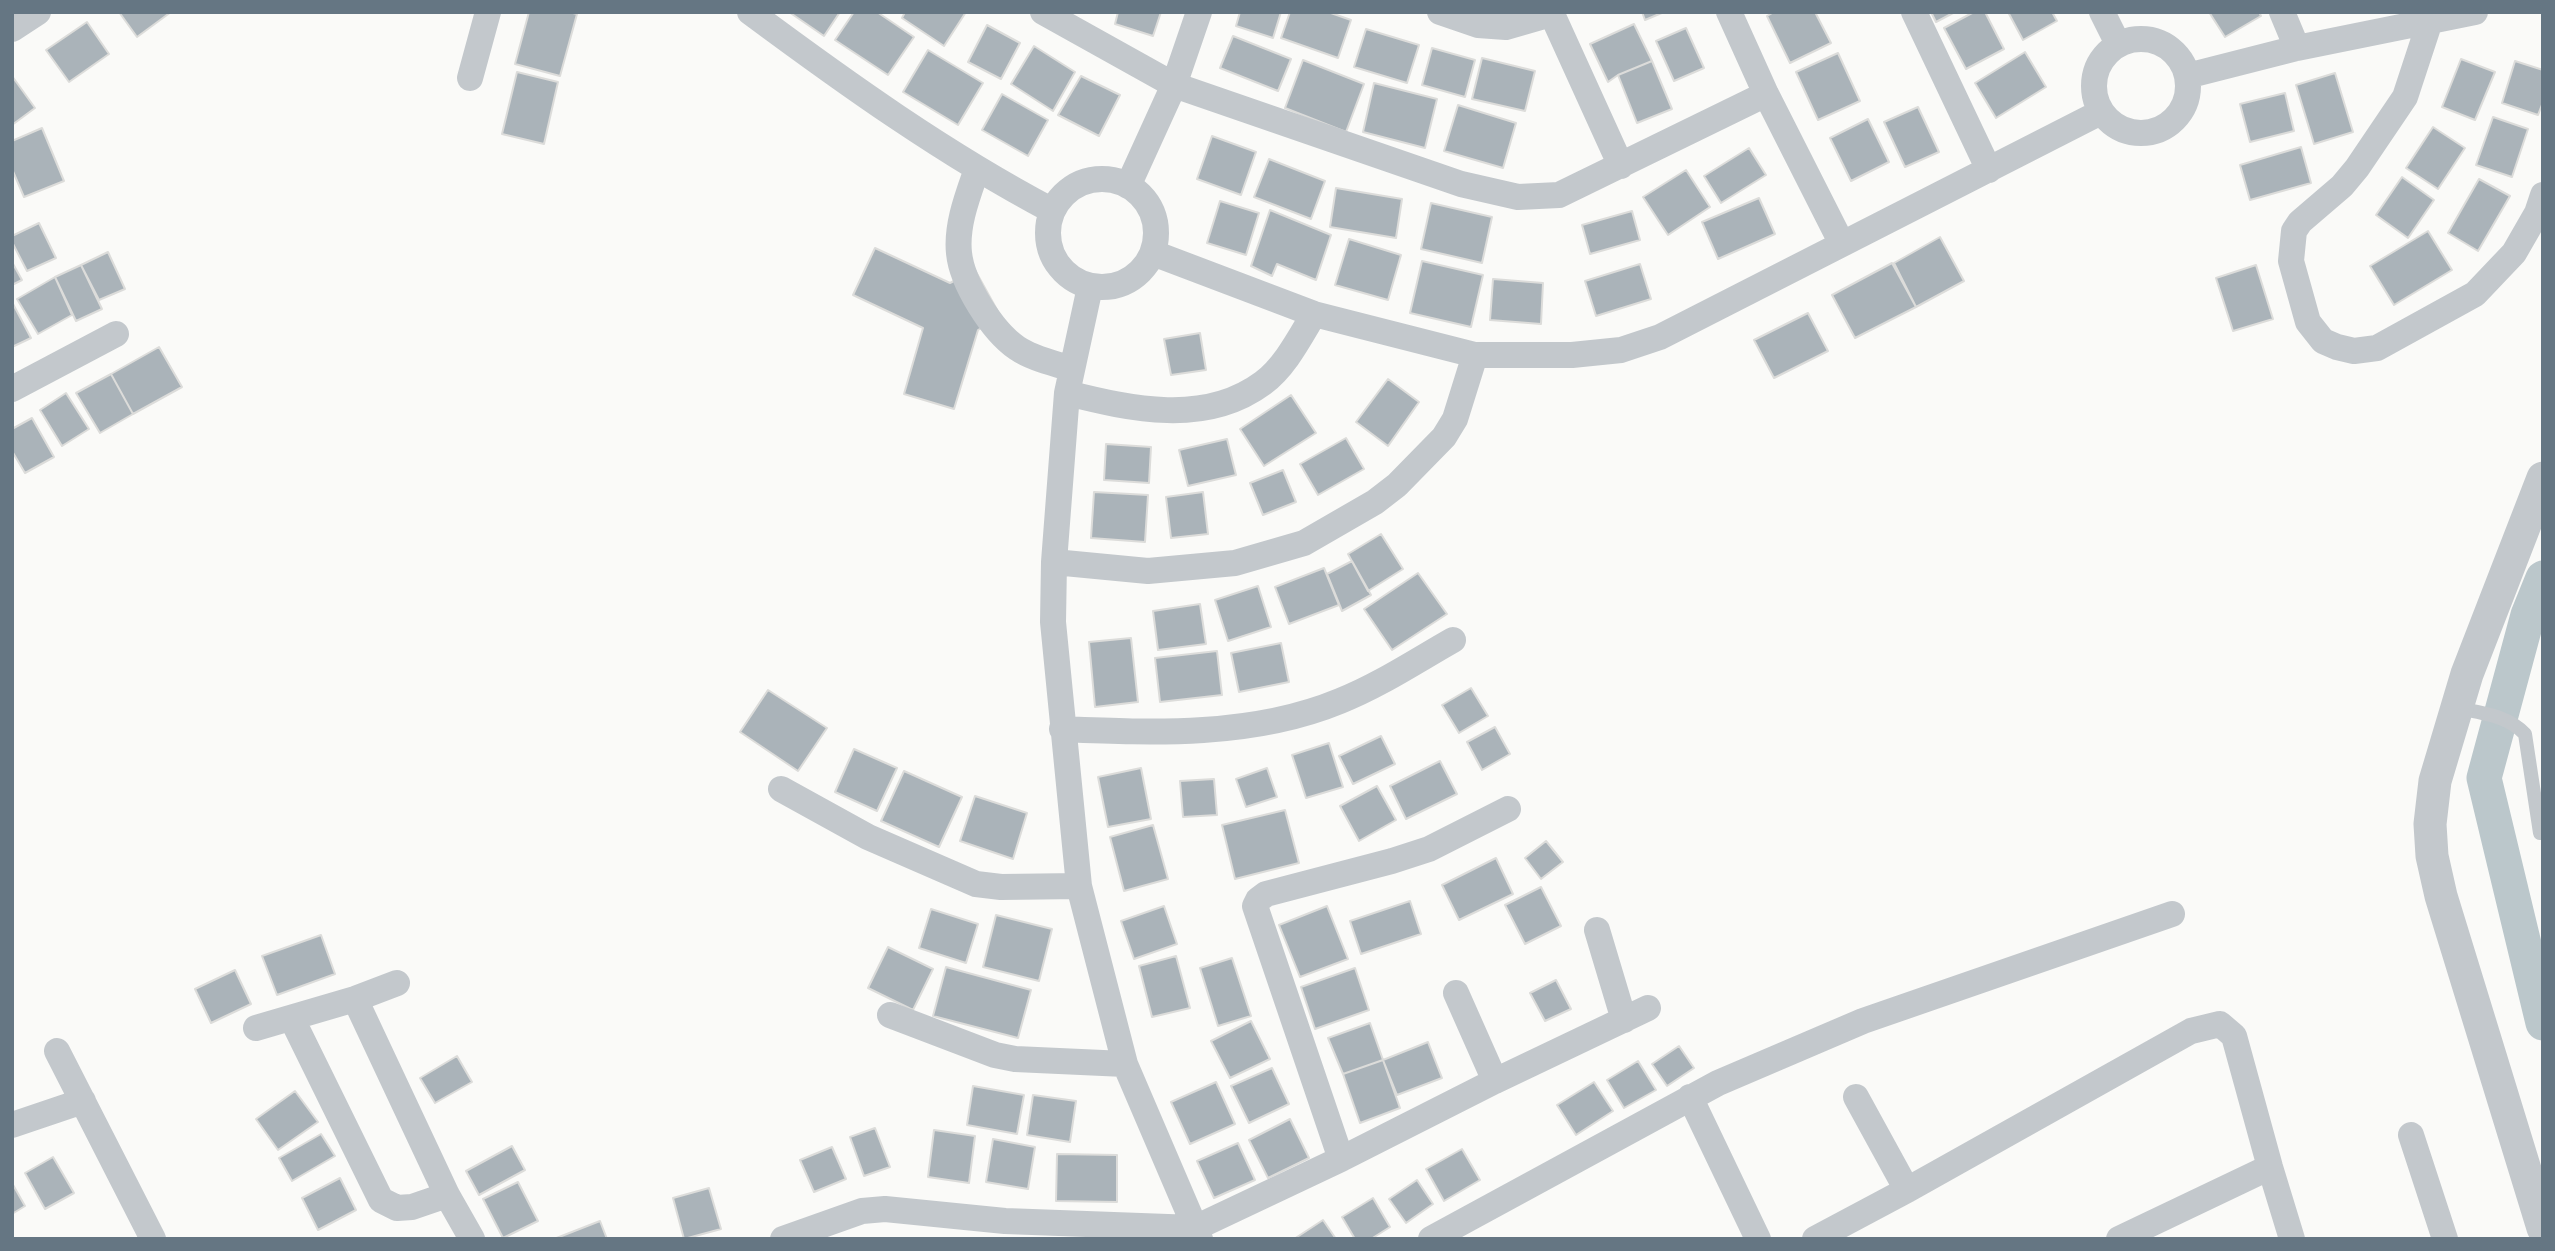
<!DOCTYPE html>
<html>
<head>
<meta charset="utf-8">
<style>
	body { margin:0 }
	#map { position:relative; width:2555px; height:1251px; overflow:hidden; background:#fafaf8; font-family:"Source Sans 3",sans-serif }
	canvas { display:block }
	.frame { position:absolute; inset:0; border:14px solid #657683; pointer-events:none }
</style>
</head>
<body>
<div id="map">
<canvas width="2555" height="1251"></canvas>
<div class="frame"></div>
</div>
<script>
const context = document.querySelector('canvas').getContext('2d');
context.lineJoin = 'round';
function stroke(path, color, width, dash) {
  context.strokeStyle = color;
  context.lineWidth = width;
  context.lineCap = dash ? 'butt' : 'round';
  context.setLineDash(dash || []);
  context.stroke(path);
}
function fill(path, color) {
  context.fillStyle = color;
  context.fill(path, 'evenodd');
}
stroke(new Path2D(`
	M 2543,578 L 2528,615 L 2484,778 L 2543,1023`), '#bbc7cb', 35);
const building = new Path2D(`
	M 119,12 L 171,12 L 137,37 Z
	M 529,12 L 569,12 L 577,14 L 560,76 L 515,64 Z
	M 789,12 L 840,12 L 824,36 Z
	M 854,12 L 877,12 L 914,37 L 888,75 L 835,40 Z
	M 905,12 L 966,12 L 944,46 L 902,18 Z
	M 1118,12 L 1161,12 L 1153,36 L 1115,24 Z
	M 1240,12 L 1281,12 L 1273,38 L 1236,26 Z
	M 1290,12 L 1328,12 L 1351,20 L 1338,58 L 1281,38 Z
	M 1642,12 L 1664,12 L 1645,20 Z
	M 1774,12 L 1815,12 L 1831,43 L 1790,63 L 1767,16 Z
	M 1931,12 L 1955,12 L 1936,22 Z
	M 1974,12 L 1985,12 L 2004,49 L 1966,69 L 1944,28 Z
	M 2008,12 L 2052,12 L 2057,21 L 2023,40 Z
	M 2209,12 L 2259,12 L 2261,16 L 2225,37 Z
	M 87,22 L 109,54 L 69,82 L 46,50 Z
	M 1634,24 L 1652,61 L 1618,75 L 1608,82 L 1590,44 Z
	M 987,25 L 1020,43 L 1001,79 L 968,62 Z
	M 1686,28 L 1704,68 L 1674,81 L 1656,41 Z
	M 1366,29 L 1419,45 L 1407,83 L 1354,67 Z
	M 1233,36 L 1291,59 L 1278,91 L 1220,68 Z
	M 1034,46 L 1075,72 L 1053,111 L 1011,84 Z
	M 1432,48 L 1475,60 L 1465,97 L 1422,85 Z
	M 928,50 L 983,83 L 958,125 L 903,92 Z
	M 2025,52 L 2046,87 L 1996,118 L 1975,83 Z
	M 1838,53 L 1860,101 L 1818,120 L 1796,72 Z
	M 1482,58 L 1535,71 L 1525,111 L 1472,99 Z
	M 2461,59 L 2495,72 L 2475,120 L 2442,107 Z
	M 1303,60 L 1364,84 L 1346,132 L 1285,108 Z
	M 1652,61 L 1672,109 L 1637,123 L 1618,75 Z
	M 2515,61 L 2543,70 L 2543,102 L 2538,115 L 2502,103 Z
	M 517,72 L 558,82 L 544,144 L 502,134 Z
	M 2335,73 L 2353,132 L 2314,144 L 2296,85 Z
	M 12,76 L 35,108 L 12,125 Z
	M 1081,76 L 1120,95 L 1099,136 L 1058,115 Z
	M 1374,83 L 1437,99 L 1425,148 L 1363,132 Z
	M 2285,93 L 2294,131 L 2250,142 L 2240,104 Z
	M 1002,94 L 1048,120 L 1028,156 L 982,130 Z
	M 1458,105 L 1516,123 L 1503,168 L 1444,151 Z
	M 1918,107 L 1939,152 L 1905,167 L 1884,122 Z
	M 2493,117 L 2528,129 L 2512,177 L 2476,165 Z
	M 1868,119 L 1889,162 L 1851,181 L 1830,138 Z
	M 2433,127 L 2465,148 L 2438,189 L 2406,168 Z
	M 42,128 L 64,181 L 24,197 L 12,169 L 12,141 Z
	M 1212,136 L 1256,152 L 1241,195 L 1197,179 Z
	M 2301,147 L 2311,183 L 2250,200 L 2240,165 Z
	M 1749,148 L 1766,175 L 1721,203 L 1704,176 Z
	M 1269,159 L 1325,181 L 1311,219 L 1254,197 Z
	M 1686,170 L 1710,207 L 1668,235 L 1643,197 Z
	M 2402,177 L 2434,200 L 2408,238 L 2376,215 Z
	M 2479,179 L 2510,196 L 2478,251 L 2448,233 Z
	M 1336,188 L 1402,199 L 1396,238 L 1330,227 Z
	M 1759,198 L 1775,234 L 1718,259 L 1702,222 Z
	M 1220,201 L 1259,213 L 1246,255 L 1207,243 Z
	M 1431,203 L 1492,217 L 1482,263 L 1421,249 Z
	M 1270,210 L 1331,235 L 1316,280 L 1277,264 L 1272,276 L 1251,266 Z
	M 1632,211 L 1640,240 L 1590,254 L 1582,225 Z
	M 39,223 L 56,258 L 27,271 L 12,242 L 12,236 Z
	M 2428,231 L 2452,270 L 2394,305 L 2370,266 Z
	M 1940,237 L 1964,281 L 1916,307 L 1894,263 Z
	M 1349,239 L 1401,255 L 1388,300 L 1335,285 Z
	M 875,248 L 950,283 L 975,270 L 1001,317 L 978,330 L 954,409 L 904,394 L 923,328 L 853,295 Z
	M 108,252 L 125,289 L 99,300 L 81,265 Z
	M 1422,261 L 1483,275 L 1471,327 L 1410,313 Z
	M 12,262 L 22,280 L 12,285 Z
	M 1892,263 L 1916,307 L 1855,338 L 1832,295 Z
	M 1640,264 L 1651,299 L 1596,316 L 1585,281 Z
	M 81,265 L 102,309 L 76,321 L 55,277 Z
	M 2256,265 L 2273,319 L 2233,331 L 2216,278 Z
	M 55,277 L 72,315 L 38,334 L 17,299 Z
	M 1493,279 L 1543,283 L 1541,324 L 1490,320 Z
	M 12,302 L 31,338 L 12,347 Z
	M 1808,313 L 1828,351 L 1774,378 L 1754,340 Z
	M 1200,333 L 1206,370 L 1171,375 L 1164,339 Z
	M 159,347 L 182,387 L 133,414 L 111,374 Z
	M 111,374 L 133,414 L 100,433 L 76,393 Z
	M 1388,379 L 1419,402 L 1388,446 L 1356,422 Z
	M 66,393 L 89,429 L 62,446 L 40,410 Z
	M 1291,395 L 1316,433 L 1264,466 L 1240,429 Z
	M 32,418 L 54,457 L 25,473 L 12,451 L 12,429 Z
	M 1346,438 L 1364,469 L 1318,495 L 1300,464 Z
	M 1227,439 L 1236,475 L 1188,486 L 1179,450 Z
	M 1106,444 L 1151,447 L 1149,483 L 1104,480 Z
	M 1283,470 L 1296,502 L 1263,515 L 1250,483 Z
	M 1094,492 L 1148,495 L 1145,542 L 1091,538 Z
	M 1203,492 L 1208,534 L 1171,538 L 1166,497 Z
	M 1381,534 L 1403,569 L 1368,591 L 1348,554 Z
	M 1352,561 L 1371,595 L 1342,611 L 1327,574 Z
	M 1324,568 L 1339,605 L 1289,624 L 1275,587 Z
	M 1418,573 L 1447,614 L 1392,650 L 1364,609 Z
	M 1258,586 L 1271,627 L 1228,641 L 1215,600 Z
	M 1200,604 L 1206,644 L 1158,650 L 1153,611 Z
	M 1131,638 L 1138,702 L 1095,707 L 1089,642 Z
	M 1281,643 L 1289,682 L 1239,692 L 1231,653 Z
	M 1217,651 L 1222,695 L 1160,702 L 1155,658 Z
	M 1471,688 L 1488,716 L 1459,733 L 1442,705 Z
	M 768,690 L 827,728 L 798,771 L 740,732 Z
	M 1495,727 L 1510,754 L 1482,770 L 1467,742 Z
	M 1381,736 L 1395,764 L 1353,784 L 1339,756 Z
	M 1329,743 L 1343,787 L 1306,798 L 1292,755 Z
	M 854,749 L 897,768 L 877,811 L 835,792 Z
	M 1440,761 L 1457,794 L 1406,819 L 1390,786 Z
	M 1141,768 L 1151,819 L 1108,827 L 1098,777 Z
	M 1267,768 L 1277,797 L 1246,807 L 1236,779 Z
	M 904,771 L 962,797 L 939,847 L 881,821 Z
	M 1214,779 L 1217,815 L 1183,817 L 1180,781 Z
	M 1377,786 L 1396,820 L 1359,841 L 1340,806 Z
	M 975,796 L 1027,813 L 1013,859 L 960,841 Z
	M 1285,810 L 1299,863 L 1235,879 L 1222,825 Z
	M 1153,825 L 1168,879 L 1124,891 L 1110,837 Z
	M 1546,841 L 1563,862 L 1541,879 L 1525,858 Z
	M 1496,858 L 1513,894 L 1459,920 L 1442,885 Z
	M 1541,887 L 1561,926 L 1525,944 L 1505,905 Z
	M 1410,901 L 1421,934 L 1361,954 L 1350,921 Z
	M 1164,906 L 1177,944 L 1134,959 L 1121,921 Z
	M 1327,906 L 1348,959 L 1300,977 L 1279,925 Z
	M 931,909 L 978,924 L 966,963 L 919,948 Z
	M 996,915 L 1052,929 L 1039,981 L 983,967 Z
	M 321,935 L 335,974 L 277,995 L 262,956 Z
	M 888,947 L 933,969 L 913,1010 L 868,988 Z
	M 1176,956 L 1190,1008 L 1152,1017 L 1139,966 Z
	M 1232,958 L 1251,1016 L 1218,1026 L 1200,968 Z
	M 946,967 L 1031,990 L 1018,1038 L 933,1016 Z
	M 1355,968 L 1369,1010 L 1315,1029 L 1301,987 Z
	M 235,970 L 251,1004 L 211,1023 L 195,989 Z
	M 1556,980 L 1571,1009 L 1545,1021 L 1530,993 Z
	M 1251,1021 L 1270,1059 L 1230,1078 L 1211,1041 Z
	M 1370,1023 L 1383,1060 L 1343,1074 L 1328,1038 Z
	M 1428,1042 L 1442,1078 L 1397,1095 L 1383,1060 Z
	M 1679,1046 L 1694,1068 L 1667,1086 L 1652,1064 Z
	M 457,1056 L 472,1082 L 435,1103 L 420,1078 Z
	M 1383,1060 L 1400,1108 L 1360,1123 L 1343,1074 Z
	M 1638,1061 L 1656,1090 L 1624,1108 L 1607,1080 Z
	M 1272,1068 L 1289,1104 L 1249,1123 L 1231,1086 Z
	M 1216,1082 L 1235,1124 L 1190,1144 L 1171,1102 Z
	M 1594,1082 L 1613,1111 L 1576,1135 L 1557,1105 Z
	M 973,1086 L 1024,1095 L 1017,1134 L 967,1125 Z
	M 295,1091 L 318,1122 L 278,1150 L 256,1119 Z
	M 1033,1095 L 1076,1101 L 1070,1142 L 1027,1135 Z
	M 1290,1119 L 1309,1158 L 1268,1178 L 1249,1140 Z
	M 875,1128 L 890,1167 L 864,1176 L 850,1137 Z
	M 934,1130 L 975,1136 L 969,1183 L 928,1177 Z
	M 321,1134 L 335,1156 L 292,1181 L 279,1158 Z
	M 993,1139 L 1035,1147 L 1028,1189 L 986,1182 Z
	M 1238,1143 L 1255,1180 L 1214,1198 L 1197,1161 Z
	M 512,1146 L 525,1170 L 479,1195 L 466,1171 Z
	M 832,1147 L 846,1179 L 814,1192 L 800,1160 Z
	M 1462,1149 L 1480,1180 L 1444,1201 L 1426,1169 Z
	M 1057,1154 L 1117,1155 L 1117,1202 L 1056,1201 Z
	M 53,1157 L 74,1193 L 45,1209 L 25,1173 Z
	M 340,1178 L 356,1210 L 318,1230 L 302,1198 Z
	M 1417,1180 L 1433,1204 L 1406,1223 L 1389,1199 Z
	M 518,1182 L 538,1221 L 503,1238 L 483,1199 Z
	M 12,1183 L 25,1206 L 12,1214 Z
	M 709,1188 L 721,1229 L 684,1239 L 673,1198 Z
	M 1373,1198 L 1390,1227 L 1371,1239 L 1355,1239 L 1342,1217 Z
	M 1323,1220 L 1336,1239 L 1294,1239 Z
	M 600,1221 L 607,1239 L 554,1239 Z`);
fill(building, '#aab3b9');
stroke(building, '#dcdcda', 2);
stroke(new Path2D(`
	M 2457,708 C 2481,713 2507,715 2525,734 L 2540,833`), '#c3c8cc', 14);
stroke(new Path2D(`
	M 750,12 C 847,84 945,154 1051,210
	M 1043,12 L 1174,85 L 1461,184 L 1518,197 L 1559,195 L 1766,94
	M 1440,12 L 1478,25 L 1506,27 L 1551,14
	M 1551,12 L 1621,166
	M 1729,12 L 1766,94 L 1842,244
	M 1914,12 L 1989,170
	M 2102,12 L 2118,44
	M 2282,12 L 2297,48
	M 2430,21 L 2405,97 L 2357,168 L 2342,186 L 2300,222 L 2294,231 L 2291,261 L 2308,322 L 2323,341 L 2337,347 L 2354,351 L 2377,348 L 2475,294 L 2514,253 L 2537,213 L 2543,195
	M 12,29 L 38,12
	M2094 86a47 47 0 1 1 94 0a47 47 0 1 1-94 0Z
	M 2187,76 L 2297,48 L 2475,12
	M 470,78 L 488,12
	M 977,169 C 968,195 956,225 959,253 C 962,283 992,331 1017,348 C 1033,359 1054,363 1072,369
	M1048 233a54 54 0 1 1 108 0a54 54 0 1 1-108 0Z
	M 1128,186 L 1174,85 L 1199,12
	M 1153,253 L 1314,314 L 1475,355 L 1572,355 L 1621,350 L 1660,337 L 2101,112
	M 1090,287 L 1067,393 L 1054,562 L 1053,622 L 1079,886 L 1125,1064 L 1200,1239
	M 12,389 L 116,334
	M 1067,393 C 1131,409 1205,426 1263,383 C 1285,367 1300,337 1314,314
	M 1054,562 L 1148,571 L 1235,563 L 1304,543 L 1375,502 L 1397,485 L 1444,437 L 1455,419 L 1475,355
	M 1062,729 C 1155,733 1253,737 1340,701 C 1380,685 1416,661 1453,640
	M 781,789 L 868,837 L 976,884 L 1001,887 L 1079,886
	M 1597,930 L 1624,1020
	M 1456,993 L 1495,1081
	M 355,999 L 447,1195 L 472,1239
	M 890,1015 L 995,1055 L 1015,1059 L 1125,1064
	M 292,1019 L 381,1200 L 397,1208 L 412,1207 L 447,1195
	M 256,1028 L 355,999 L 397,983
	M 57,1051 L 153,1239
	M 1690,1097 L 1758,1239
	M 1856,1097 L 1907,1190
	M 12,1125 L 83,1101
	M 2411,1135 L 2445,1239
	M 1341,1159 L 1255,906 L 1258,900 L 1266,894 L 1392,861 L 1429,849 L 1508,809
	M 783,1239 L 862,1211 L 885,1209 L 1005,1221 L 1195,1228 L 1341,1159 L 1495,1081 L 1648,1008
	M 1431,1239 L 1718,1083 L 1863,1021 L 2172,914
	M 1815,1239 L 1907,1190 L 2191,1031 L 2220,1024 L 2234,1036 L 2270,1167 L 2292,1239
	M 2119,1239 L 2270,1167`), '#c3c8cc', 26);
stroke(new Path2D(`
	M 2543,478 L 2467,674 L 2435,781 L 2430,824 L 2432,856 L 2441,896 L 2543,1228`), '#c3c8cc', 33);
</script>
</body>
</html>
